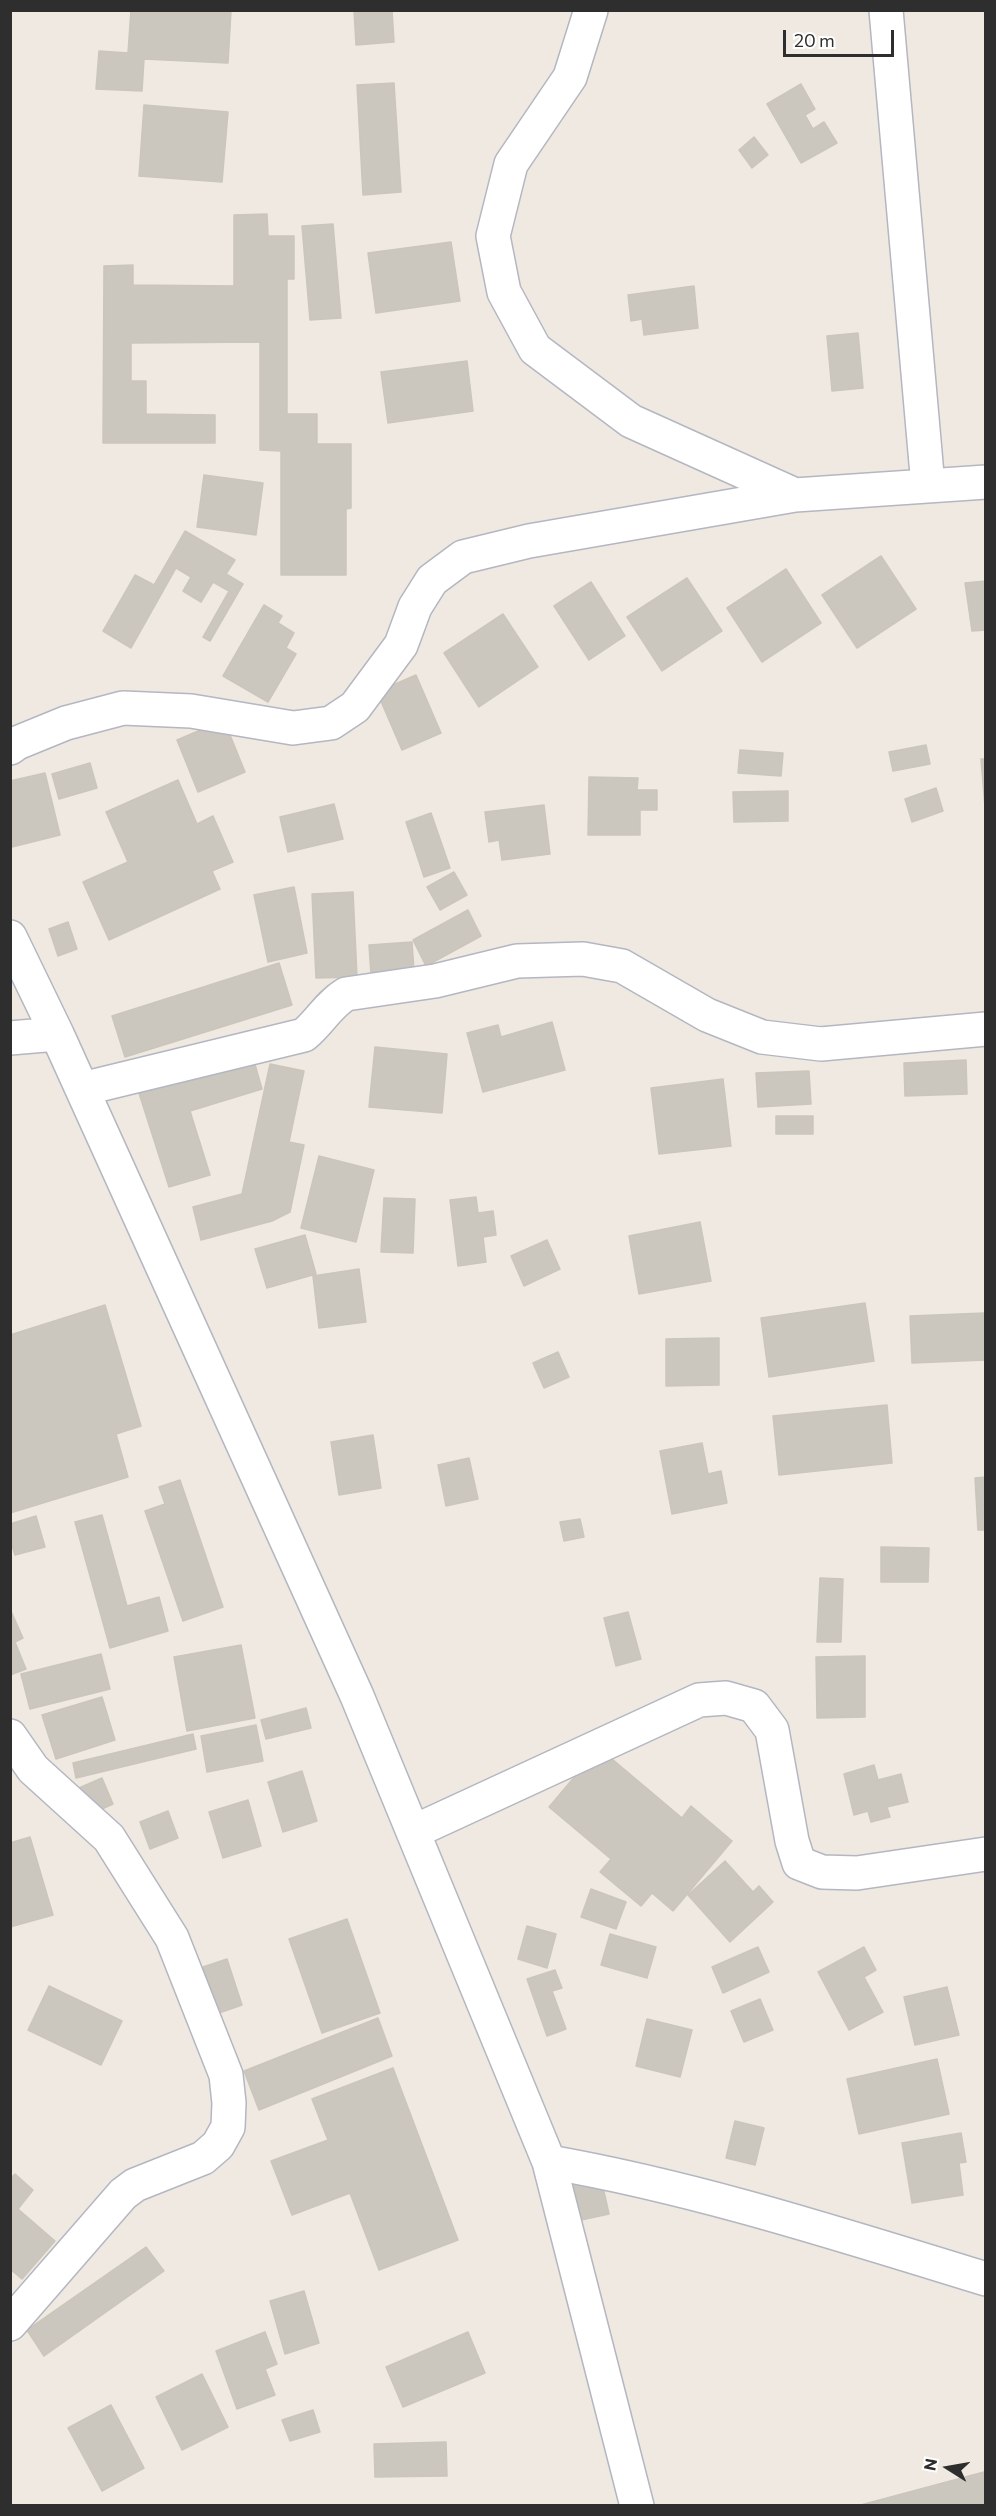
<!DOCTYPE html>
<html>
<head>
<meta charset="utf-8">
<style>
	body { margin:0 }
	#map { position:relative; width:996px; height:2516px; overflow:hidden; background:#efe9e1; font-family:Commissioner,sans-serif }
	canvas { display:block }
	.frame { position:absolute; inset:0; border:12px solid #2e2e2e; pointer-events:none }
	.north { position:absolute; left:918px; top:2438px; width:60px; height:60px; -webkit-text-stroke:4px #fff; paint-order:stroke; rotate:281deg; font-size:16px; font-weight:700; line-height:24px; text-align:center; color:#2e2e2e }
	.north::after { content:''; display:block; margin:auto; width:21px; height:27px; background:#2e2e2e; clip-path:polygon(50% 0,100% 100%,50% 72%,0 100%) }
	.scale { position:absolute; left:783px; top:30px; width:111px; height:27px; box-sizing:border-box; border:3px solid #2e2e2e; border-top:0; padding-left:8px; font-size:18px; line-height:21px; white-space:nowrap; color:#2e2e2e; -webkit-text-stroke:4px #fff; paint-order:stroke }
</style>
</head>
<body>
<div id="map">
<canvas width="996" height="2516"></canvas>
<div class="frame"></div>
<div class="north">N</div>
<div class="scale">20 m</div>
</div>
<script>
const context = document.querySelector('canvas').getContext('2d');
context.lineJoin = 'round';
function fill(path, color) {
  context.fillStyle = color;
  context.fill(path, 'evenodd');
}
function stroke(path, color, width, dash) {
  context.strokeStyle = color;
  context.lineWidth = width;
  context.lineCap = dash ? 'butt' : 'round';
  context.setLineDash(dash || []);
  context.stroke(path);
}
const building = new Path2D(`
	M 131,10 L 231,10 L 228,63 L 144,59 L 142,91 L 96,89 L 99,51 L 128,53 Z
	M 354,10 L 392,10 L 394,42 L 356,45 Z
	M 394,83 L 401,192 L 363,195 L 357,85 Z
	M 801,84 L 815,109 L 805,115 L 813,129 L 824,122 L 837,143 L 801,163 L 767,104 Z
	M 144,105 L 228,112 L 222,182 L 139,176 Z
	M 754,137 L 768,155 L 752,168 L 739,150 Z
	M 267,214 L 268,236 L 294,236 L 294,279 L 287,279 L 287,414 L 317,414 L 317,444 L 351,444 L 351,508 L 346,509 L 346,575 L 281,575 L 281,451 L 260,450 L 260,342 L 131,343 L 131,381 L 146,381 L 146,414 L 215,415 L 215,443 L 103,443 L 104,266 L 133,265 L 133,285 L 234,286 L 234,215 Z
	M 333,224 L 341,318 L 310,320 L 302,226 Z
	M 451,242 L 460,301 L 376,313 L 368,253 Z
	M 694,286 L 698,328 L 644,335 L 642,319 L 631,321 L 628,295 Z
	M 858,333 L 863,388 L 832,391 L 827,336 Z
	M 467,361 L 473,411 L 388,423 L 381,372 Z
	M 204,475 L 263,483 L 256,535 L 197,527 Z
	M 185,531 L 235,560 L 226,574 L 243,584 L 210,641 L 203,637 L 229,591 L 213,582 L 201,602 L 183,591 L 191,577 L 176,568 L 131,648 L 103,631 L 135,575 L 154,585 Z
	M 881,556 L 916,609 L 857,648 L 822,595 Z
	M 786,569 L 821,623 L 762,662 L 727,608 Z
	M 687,578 L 722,631 L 662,671 L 627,617 Z
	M 986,581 L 986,630 L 972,631 L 965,583 Z
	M 591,582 L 625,636 L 589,660 L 554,606 Z
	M 264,605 L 282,616 L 278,623 L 294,633 L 286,648 L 296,654 L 268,702 L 223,676 Z
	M 503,614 L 538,667 L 479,707 L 444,653 Z
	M 416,675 L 441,733 L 402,750 L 377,692 Z
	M 224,720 L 245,772 L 198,792 L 177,740 Z
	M 926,745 L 930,764 L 893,771 L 889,752 Z
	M 740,750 L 783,753 L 781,776 L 738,773 Z
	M 981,759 L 986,759 L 986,807 L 985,807 Z
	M 90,763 L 97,788 L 59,799 L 52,774 Z
	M 45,773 L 60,835 L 12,847 L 10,781 Z
	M 589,777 L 638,778 L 637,790 L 657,790 L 657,810 L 640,810 L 640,835 L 588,835 Z
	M 178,780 L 197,824 L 213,816 L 233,862 L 212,871 L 220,889 L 109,940 L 83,882 L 128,862 L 106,812 Z
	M 936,788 L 943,811 L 912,822 L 905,799 Z
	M 788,791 L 788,821 L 734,822 L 733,792 Z
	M 334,804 L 343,839 L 288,852 L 280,817 Z
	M 544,805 L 550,854 L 502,860 L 499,840 L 489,842 L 485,812 Z
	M 431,813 L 450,868 L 424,877 L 406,822 Z
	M 454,872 L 467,895 L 440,910 L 427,887 Z
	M 294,887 L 307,953 L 268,962 L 254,895 Z
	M 353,892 L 357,977 L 316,978 L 312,894 Z
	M 468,910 L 481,936 L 426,966 L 413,940 Z
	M 68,922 L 77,949 L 58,956 L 49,929 Z
	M 412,942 L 414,971 L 371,974 L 369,945 Z
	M 279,963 L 292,1005 L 125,1057 L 112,1016 Z
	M 552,1022 L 565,1070 L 483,1092 L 467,1033 L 498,1025 L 501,1037 Z
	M 375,1047 L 447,1054 L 442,1113 L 369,1107 Z
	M 252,1054 L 262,1089 L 190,1111 L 210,1175 L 169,1187 L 138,1090 Z
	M 966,1060 L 967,1094 L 905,1096 L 904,1063 Z
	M 270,1064 L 304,1071 L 289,1142 L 304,1145 L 290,1212 L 272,1221 L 201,1240 L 193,1207 L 242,1194 Z
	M 809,1071 L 811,1104 L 758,1107 L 756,1073 Z
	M 723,1079 L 731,1146 L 659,1154 L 651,1088 Z
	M 776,1116 L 813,1116 L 813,1134 L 776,1134 Z
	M 319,1156 L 374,1170 L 356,1242 L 301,1228 Z
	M 476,1197 L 478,1213 L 493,1211 L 496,1235 L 483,1237 L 486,1262 L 458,1266 L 450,1200 Z
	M 384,1198 L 415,1199 L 413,1253 L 381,1252 Z
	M 700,1222 L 711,1281 L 639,1294 L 629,1236 Z
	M 305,1235 L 316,1274 L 267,1288 L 255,1249 Z
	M 547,1240 L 560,1269 L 524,1286 L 511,1256 Z
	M 359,1269 L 366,1322 L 319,1328 L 313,1276 Z
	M 865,1303 L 874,1361 L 769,1377 L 761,1318 Z
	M 105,1305 L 141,1426 L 116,1434 L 128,1477 L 10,1513 L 10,1335 Z
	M 985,1313 L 986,1360 L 912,1363 L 910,1316 Z
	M 719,1338 L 719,1385 L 666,1386 L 666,1339 Z
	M 558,1352 L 569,1377 L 544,1388 L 533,1363 Z
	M 887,1405 L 892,1463 L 779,1475 L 773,1416 Z
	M 373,1435 L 381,1488 L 339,1495 L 331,1442 Z
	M 702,1443 L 708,1474 L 721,1471 L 727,1503 L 672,1514 L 660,1451 Z
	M 469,1458 L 478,1499 L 446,1506 L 438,1465 Z
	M 986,1477 L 986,1530 L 978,1530 L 975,1478 Z
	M 180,1480 L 223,1607 L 183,1621 L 145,1511 L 165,1504 L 159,1487 Z
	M 102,1515 L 127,1606 L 159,1597 L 168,1631 L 110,1648 L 75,1522 Z
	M 36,1516 L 45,1547 L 15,1555 L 10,1539 L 10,1524 Z
	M 580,1519 L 584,1537 L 564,1541 L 560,1522 Z
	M 881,1547 L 929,1548 L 928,1582 L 881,1582 Z
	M 820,1578 L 843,1579 L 841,1642 L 817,1642 Z
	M 10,1609 L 23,1638 L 15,1642 L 26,1669 L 10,1675 Z
	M 628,1612 L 641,1659 L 616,1666 L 604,1618 Z
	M 241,1645 L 255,1718 L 187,1731 L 174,1657 Z
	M 101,1654 L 110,1689 L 30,1709 L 21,1674 Z
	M 865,1656 L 865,1717 L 817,1718 L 816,1657 Z
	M 102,1697 L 115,1740 L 56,1759 L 42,1715 Z
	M 306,1708 L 311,1728 L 266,1739 L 261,1720 Z
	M 256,1725 L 263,1761 L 207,1772 L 201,1736 Z
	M 193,1734 L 196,1749 L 76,1778 L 73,1763 Z
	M 599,1748 L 682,1818 L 691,1806 L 732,1841 L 673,1911 L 652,1893 L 641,1906 L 600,1872 L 611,1859 L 549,1807 Z
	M 874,1765 L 878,1780 L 901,1774 L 908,1802 L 887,1807 L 890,1817 L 871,1822 L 868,1811 L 854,1815 L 844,1774 Z
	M 302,1771 L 317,1821 L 283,1832 L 268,1782 Z
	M 102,1778 L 113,1804 L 91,1814 L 79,1788 Z
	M 248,1800 L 261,1846 L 223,1858 L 209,1812 Z
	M 168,1811 L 178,1838 L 150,1849 L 140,1822 Z
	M 30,1837 L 53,1915 L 10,1927 L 10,1843 Z
	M 725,1861 L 753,1892 L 759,1886 L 773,1902 L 730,1942 L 688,1895 Z
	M 591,1889 L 626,1902 L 616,1929 L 581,1917 Z
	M 347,1919 L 380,2013 L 322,2033 L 289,1939 Z
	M 527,1926 L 556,1934 L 547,1968 L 518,1959 Z
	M 610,1934 L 656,1947 L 647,1978 L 601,1965 Z
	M 758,1947 L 769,1972 L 723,1993 L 712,1967 Z
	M 864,1947 L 876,1970 L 864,1977 L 883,2012 L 849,2030 L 818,1972 Z
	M 227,1959 L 242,2005 L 219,2013 L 203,1967 Z
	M 555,1970 L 562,1988 L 552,1991 L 566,2029 L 547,2036 L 527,1979 Z
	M 49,1986 L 122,2021 L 101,2065 L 28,2030 Z
	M 947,1987 L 959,2035 L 915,2045 L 904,1997 Z
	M 760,1999 L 773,2030 L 744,2042 L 731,2011 Z
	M 378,2018 L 392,2056 L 259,2110 L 244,2071 Z
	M 647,2019 L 692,2030 L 680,2077 L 636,2066 Z
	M 937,2059 L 949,2114 L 859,2134 L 847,2079 Z
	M 393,2068 L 458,2240 L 379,2270 L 350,2193 L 292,2215 L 271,2161 L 328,2140 L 312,2099 Z
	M 735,2121 L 764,2128 L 755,2165 L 726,2158 Z
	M 961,2133 L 966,2162 L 959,2163 L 963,2195 L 912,2203 L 902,2143 Z
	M 15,2174 L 33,2190 L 18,2209 L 55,2241 L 22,2279 L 10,2269 L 10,2179 Z
	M 601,2178 L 609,2214 L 581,2220 L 574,2184 Z
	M 146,2247 L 164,2271 L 44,2356 L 27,2330 Z
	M 304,2291 L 319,2343 L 285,2354 L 270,2301 Z
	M 265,2332 L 277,2364 L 265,2369 L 275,2395 L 237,2409 L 216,2351 Z
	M 468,2332 L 485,2373 L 403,2407 L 386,2367 Z
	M 202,2374 L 228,2427 L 182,2450 L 156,2397 Z
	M 111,2405 L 144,2468 L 102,2491 L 68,2428 Z
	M 313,2410 L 320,2432 L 290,2441 L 282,2420 Z
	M 446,2442 L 447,2476 L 375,2477 L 374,2444 Z
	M 984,2472 L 986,2506 L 857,2506 Z`);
fill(building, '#cbc7bf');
stroke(building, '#cbc5ba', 1.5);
const minor = new Path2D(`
	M 591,10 L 570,77 L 511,164 L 493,236 L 504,292 L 535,349 L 631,421 L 795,495
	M 886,10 L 928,486
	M 10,748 L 17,743 L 66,723 L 123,708 L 191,711 L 293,728 L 331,723 L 355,707 L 401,645 L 415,607 L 432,580 L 463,557 L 529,541 L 795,495 L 986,482
	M 10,937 L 57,1034 L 357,1696 L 549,2162 L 637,2506
	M 10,1038 L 57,1034
	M 82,1089 L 304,1035 C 320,1022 328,1005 346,994 L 435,981 L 517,961 L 583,959 L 622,966 L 707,1015 L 762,1037 L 821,1044 L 986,1029
	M 10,1736 L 33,1769 L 109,1838 L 172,1938 L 226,2075 L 229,2103 L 228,2127 L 218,2145 L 203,2158 L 135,2185 L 123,2194 L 10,2324
	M 413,1832 L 699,1700 L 726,1698 L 754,1706 L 772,1730 L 792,1841 L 799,1863 L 822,1872 L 857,1873 L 986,1854
	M 549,2162 C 697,2188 842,2235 986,2279`);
stroke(minor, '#b4b7c1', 36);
stroke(minor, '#fff', 33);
</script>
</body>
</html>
